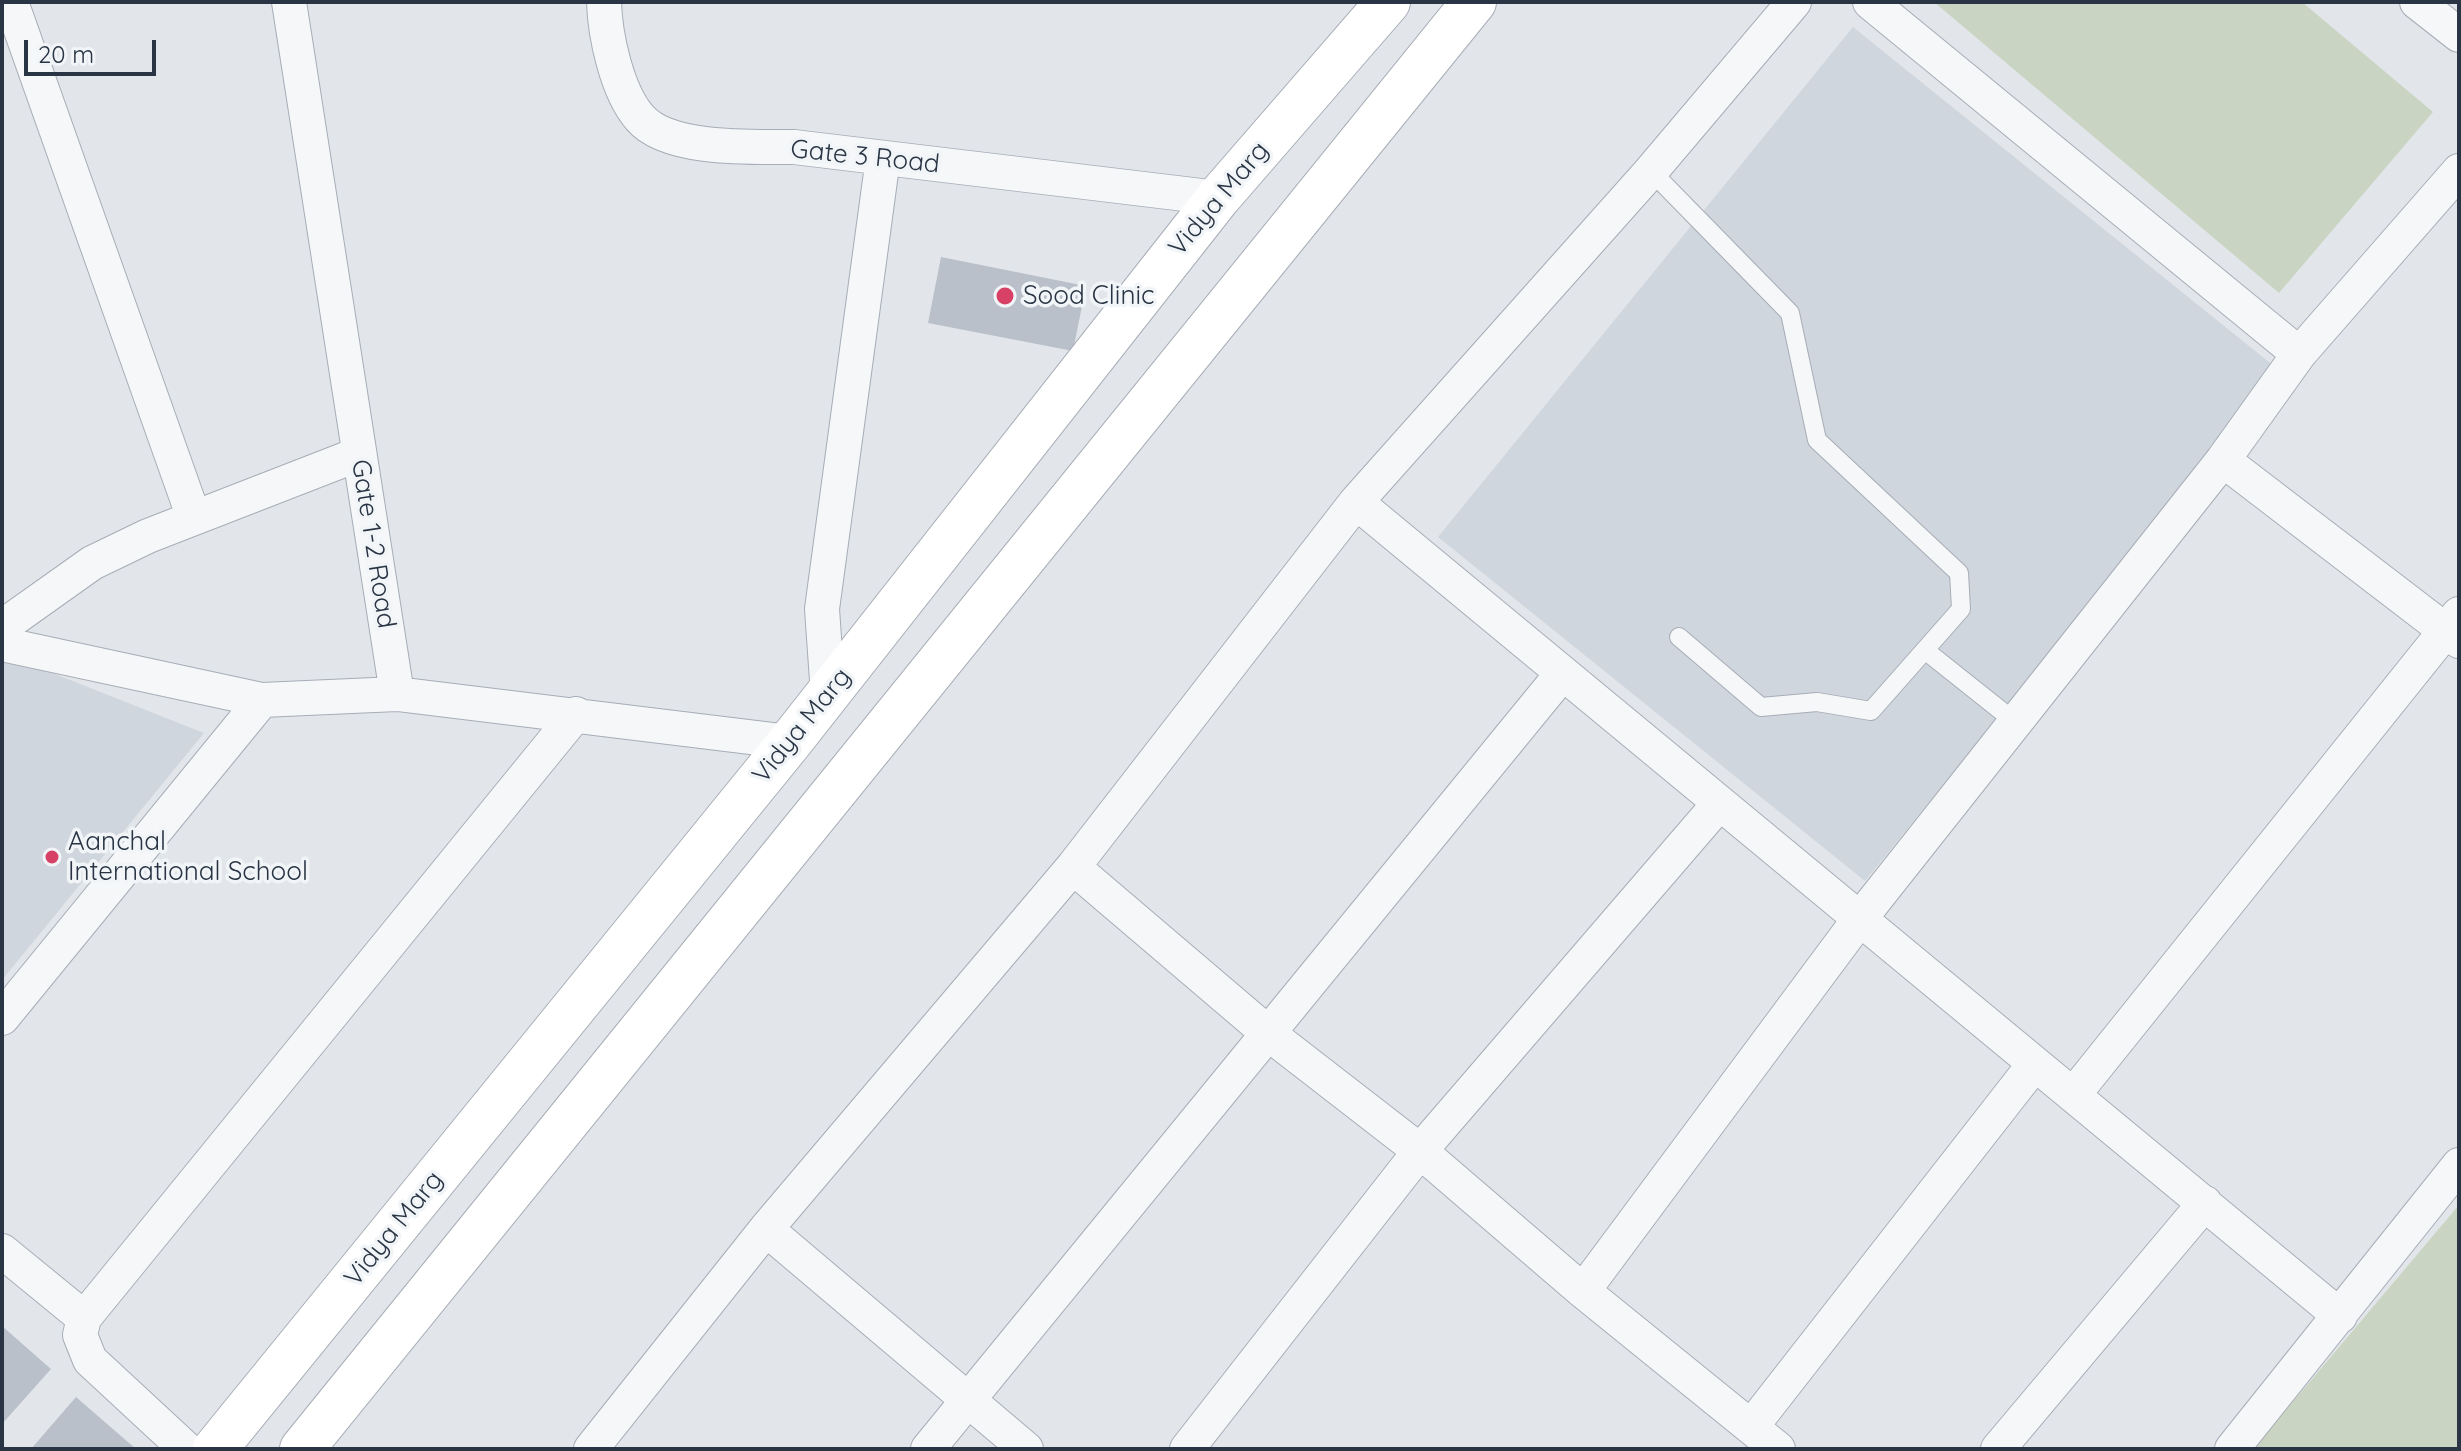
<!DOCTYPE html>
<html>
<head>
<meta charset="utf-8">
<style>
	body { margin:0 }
	#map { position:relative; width:2461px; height:1451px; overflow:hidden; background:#e2e6eb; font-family:Quicksand,sans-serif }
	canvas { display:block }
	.frame { position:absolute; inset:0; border:4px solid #293544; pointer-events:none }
	.scale { position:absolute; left:24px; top:40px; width:132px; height:36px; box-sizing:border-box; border:4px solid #293544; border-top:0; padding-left:10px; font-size:24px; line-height:28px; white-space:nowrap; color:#293544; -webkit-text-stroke:6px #f2f5f8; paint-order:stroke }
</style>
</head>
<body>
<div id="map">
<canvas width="2461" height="1451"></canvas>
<div class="frame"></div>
<div class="scale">20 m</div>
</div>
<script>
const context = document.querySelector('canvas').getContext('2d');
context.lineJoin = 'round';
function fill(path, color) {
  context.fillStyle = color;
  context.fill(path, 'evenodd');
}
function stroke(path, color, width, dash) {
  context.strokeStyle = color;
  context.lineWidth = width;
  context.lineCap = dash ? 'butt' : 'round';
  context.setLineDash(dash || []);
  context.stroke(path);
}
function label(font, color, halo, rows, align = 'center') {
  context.font = font + ' Quicksand,sans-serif';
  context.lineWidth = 7;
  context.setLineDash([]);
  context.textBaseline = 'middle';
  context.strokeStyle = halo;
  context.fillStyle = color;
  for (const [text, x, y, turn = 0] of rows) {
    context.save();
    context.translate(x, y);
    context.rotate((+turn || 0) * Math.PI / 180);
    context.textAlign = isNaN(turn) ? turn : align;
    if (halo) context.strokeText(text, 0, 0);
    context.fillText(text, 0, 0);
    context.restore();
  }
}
fill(new Path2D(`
	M 1853,27 L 2280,371 L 1865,881 L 1438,537 Z
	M 2,653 L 204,733 L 2,980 Z`), '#d0d6dd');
fill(new Path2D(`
	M 1934,2 L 2302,2 L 2433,112 L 2279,293 Z
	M 2459,1205 L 2459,1449 L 2253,1449 Z`), '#c9d5c2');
fill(new Path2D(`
	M 941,257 L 1086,286 L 1073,351 L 928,323 Z
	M 2,1326 L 51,1369 L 2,1424 Z
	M 76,1397 L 136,1449 L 31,1449 Z`), '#b9c0c9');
const service = new Path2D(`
	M 1651,171 L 1790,313 L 1817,440 L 1959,573 L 1961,609 L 1871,711 L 1817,702 L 1761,707 L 1679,637
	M 1926,651 L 2014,721`);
const minor = new Path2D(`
	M 11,2 L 194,518
	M 289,2 L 397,694 L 790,742
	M 604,2 C 605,36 617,92 640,118 C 668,151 754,147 794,147 L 1218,198
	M 1870,2 L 2299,354
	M 2417,2 L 2459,35
	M 2223,460 L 2459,641
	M 1356,502 L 2340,1316
	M 2,627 L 92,563 L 148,536 L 359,454
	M 2,644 L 262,700 L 397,694
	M 828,695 L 822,609 L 883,158
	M 1073,867 L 1269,1034 L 1420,1151 L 1583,1291 L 1778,1449
	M 2,1018 L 262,700
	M 2074,1094 L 2459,614
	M 766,1229 L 1026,1449
	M 2,1251 L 84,1318 L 80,1335 L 90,1360 L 186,1449
	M 1583,1291 L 1858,921 L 2223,460 L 2299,354 L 2459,171
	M 84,1318 L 576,714
	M 1751,1427 L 2033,1066
	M 591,1449 L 766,1229 L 1073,867 L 1356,502 L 1651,171 L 1794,2
	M 928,1449 L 1562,674
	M 1187,1449 L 1420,1151 L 1718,805
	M 1998,1449 L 2205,1203
	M 2232,1449 L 2459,1165`);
const secondary = new Path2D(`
	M 215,1449 L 790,742 L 1218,198 L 1388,2
	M 302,1449 L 1474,2`);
stroke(service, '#a7adb6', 20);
stroke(minor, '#a7adb6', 36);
stroke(secondary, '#a7adb6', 46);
stroke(service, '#f5f7f9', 18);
stroke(minor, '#f5f7f9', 34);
stroke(secondary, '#fff', 44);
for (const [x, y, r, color] of [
	[1005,296,10,"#d64165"],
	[52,857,8,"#d64165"]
]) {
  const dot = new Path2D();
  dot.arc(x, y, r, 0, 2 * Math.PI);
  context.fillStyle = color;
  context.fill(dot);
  stroke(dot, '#f2f5f8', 3);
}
label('26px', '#293544', '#f2f5f8', [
	["Gate 3 Road",865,157,6],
	["Vidya Marg",1219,199,-50],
	["Gate 1-2 Road",373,544,81],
	["Vidya Marg",802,726,-51],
	["Vidya Marg",394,1229,-51]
]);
label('26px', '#293544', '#f2f5f8', [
	["Sood Clinic",1023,296],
	["Aanchal",68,842],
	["International School",68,872]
], 'left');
</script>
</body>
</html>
